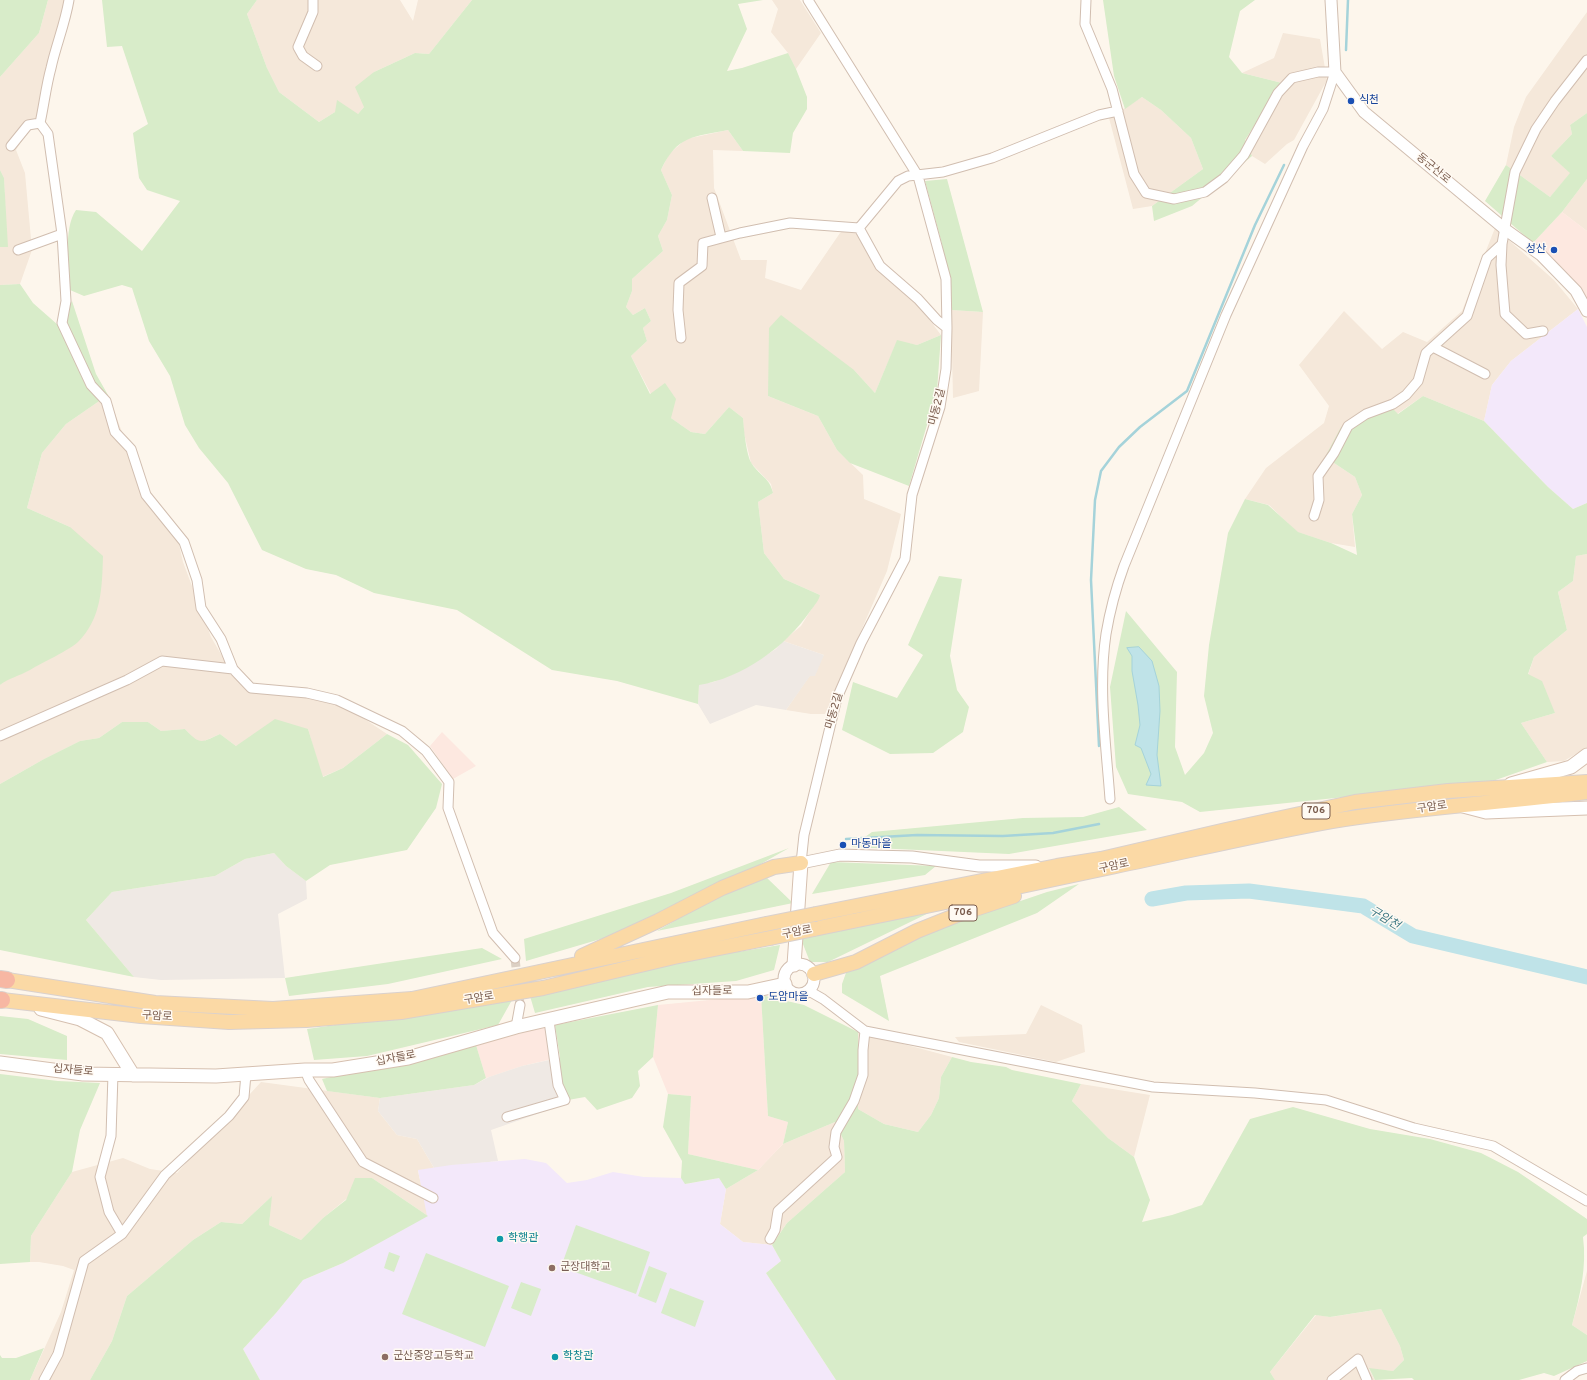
<!DOCTYPE html>
<html>
<head>
<meta charset="utf-8">
<style>
	body { margin:0 }
	canvas { display:block; background:#fdf6ec }
</style>
</head>
<body>
<canvas width="1587" height="1380"></canvas>
<script>
const context = document.querySelector('canvas').getContext('2d');
context.lineJoin = 'round';
function fill(path, color) {
  context.fillStyle = color;
  context.fill(path, 'evenodd');
}
function stroke(path, color, width, dash) {
  context.strokeStyle = color;
  context.lineWidth = width;
  context.lineCap = dash ? 'butt' : 'round';
  context.setLineDash(dash || []);
  context.stroke(path);
}
function label(font, color, halo, rows, align = 'center') {
  context.font = font + ' Overpass,"Noto Sans KR",sans-serif';
  context.lineWidth = 3;
  context.setLineDash([]);
  context.textBaseline = 'middle';
  context.strokeStyle = halo;
  context.fillStyle = color;
  for (const [text, x, y, turn = 0] of rows) {
    context.save();
    context.translate(x, y);
    context.rotate((+turn || 0) * Math.PI / 180);
    context.textAlign = isNaN(turn) ? turn : align;
    if (halo) context.strokeText(text, 0, 0);
    context.fillText(text, 0, 0);
    context.restore();
  }
}
fill(new Path2D(`
	M 48,0 L 65,0 L 63,13 L 37,117 L 16,150 L 25,173 L 32,250 L 20,284 L 0,285 L 0,247 L 7,247 L 4,178 L 0,170 L 0,77 L 39,33 Z
	M 257,0 L 400,0 L 413,21 L 418,0 L 472,0 L 429,54 L 415,53 L 374,72 L 364,107 L 358,114 L 335,112 L 319,122 L 279,92 L 267,68 L 247,14 Z
	M 772,0 L 800,0 L 821,33 L 796,69 L 788,53 L 771,32 L 778,9 Z
	M 1587,12 L 1587,113 L 1570,125 L 1572,134 L 1551,156 L 1571,173 L 1550,197 L 1506,165 L 1514,127 L 1526,97 Z
	M 1283,33 L 1320,39 L 1327,80 L 1294,140 L 1287,144 L 1265,164 L 1252,156 L 1245,140 L 1282,83 L 1242,73 L 1274,58 Z
	M 1142,97 L 1161,110 L 1191,138 L 1203,169 L 1152,206 L 1133,209 L 1109,118 Z
	M 728,130 L 743,151 L 713,150 L 714,188 L 741,260 L 767,260 L 765,278 L 801,290 L 840,233 L 851,222 L 875,267 L 919,306 L 941,335 L 917,345 L 897,341 L 875,393 L 854,370 L 768,396 L 818,416 L 837,450 L 863,475 L 864,499 L 901,514 L 887,571 L 825,714 L 811,714 L 786,710 L 824,655 L 783,641 L 801,626 L 820,595 L 784,579 L 764,553 L 758,502 L 773,493 L 771,484 L 751,463 L 744,433 L 743,418 L 729,407 L 705,434 L 691,432 L 671,418 L 651,394 L 631,356 L 647,341 L 643,328 L 651,321 L 645,308 L 633,315 L 626,307 L 632,291 L 632,279 L 663,251 L 658,236 L 667,220 L 672,195 L 661,170 L 669,154 L 686,139 Z
	M 1587,179 L 1587,231 L 1562,212 Z
	M 1495,228 L 1554,280 L 1578,309 L 1511,361 L 1492,385 L 1484,421 L 1423,396 L 1397,414 L 1325,457 L 1355,477 L 1362,495 L 1352,514 L 1355,547 L 1331,543 L 1297,532 L 1269,505 L 1245,499 L 1266,468 L 1324,423 L 1329,406 L 1299,365 L 1344,311 L 1382,349 L 1403,332 L 1427,342 L 1462,311 Z
	M 951,310 L 983,312 L 979,391 L 953,398 Z
	M 108,395 L 152,511 L 178,540 L 183,562 L 211,637 L 232,673 L 251,692 L 287,693 L 319,699 L 348,708 L 387,734 L 343,768 L 322,777 L 308,729 L 236,746 L 220,734 L 202,742 L 196,741 L 185,729 L 161,731 L 148,722 L 122,722 L 99,738 L 80,741 L 44,759 L 0,784 L 0,685 L 8,678 L 27,671 L 70,527 L 27,508 L 42,453 L 66,424 Z
	M 1587,554 L 1587,747 L 1564,761 L 1547,762 L 1521,723 L 1555,713 L 1528,675 L 1534,657 L 1567,630 L 1558,592 L 1573,581 L 1576,556 Z
	M 1041,1005 L 1082,1025 L 1085,1052 L 1056,1062 L 959,1042 L 955,1037 L 1026,1034 Z
	M 858,1032 L 952,1057 L 941,1077 L 939,1098 L 931,1115 L 918,1132 L 884,1124 L 858,1109 Z
	M 261,1082 L 380,1098 L 378,1111 L 397,1135 L 417,1139 L 434,1168 L 418,1171 L 428,1216 L 372,1178 L 323,1218 L 301,1240 L 269,1225 L 271,1197 L 242,1224 L 221,1222 L 193,1240 L 127,1296 L 112,1341 L 90,1380 L 30,1380 L 61,1312 L 74,1270 L 63,1266 L 39,1262 L 30,1262 L 31,1236 L 72,1172 L 123,1158 L 150,1169 L 177,1173 Z
	M 1081,1084 L 1150,1095 L 1134,1157 L 1108,1138 L 1072,1101 Z
	M 835,1122 L 844,1141 L 845,1172 L 787,1223 L 772,1245 L 743,1242 L 720,1224 L 726,1189 L 758,1170 L 783,1144 Z
	M 1587,1271 L 1587,1335 L 1572,1325 Z
	M 1381,1309 L 1400,1346 L 1404,1360 L 1393,1371 L 1369,1369 L 1375,1380 L 1275,1380 L 1270,1372 L 1316,1315 L 1331,1317 Z`), '#f5e8da');
fill(new Path2D(`
	M 1562,212 L 1587,231 L 1587,301 L 1561,267 L 1533,243 Z
	M 442,732 L 476,766 L 453,779 L 430,746 Z
	M 761,995 L 768,1116 L 788,1122 L 783,1144 L 758,1170 L 688,1154 L 691,1096 L 668,1094 L 653,1057 L 658,1005 Z
	M 545,1027 L 552,1059 L 522,1066 L 486,1078 L 476,1045 Z`), '#fde8e0');
fill(new Path2D(`
	M 783,641 L 824,655 L 815,676 L 810,676 L 786,710 L 756,705 L 710,724 L 698,704 L 699,684 L 714,682 L 746,667 L 776,649 Z
	M 274,853 L 286,866 L 306,881 L 307,899 L 278,914 L 285,978 L 161,980 L 134,977 L 86,920 L 112,892 L 215,876 L 245,859 Z
	M 554,1059 L 569,1103 L 491,1130 L 498,1161 L 434,1168 L 417,1139 L 397,1135 L 378,1111 L 380,1098 L 474,1085 L 489,1077 L 522,1066 Z`), '#efe9e4');
fill(new Path2D(`
	M 1578,309 L 1587,327 L 1587,503 L 1573,509 L 1548,487 L 1484,421 L 1492,385 L 1511,361 Z
	M 525,1159 L 546,1163 L 567,1183 L 587,1180 L 613,1172 L 644,1177 L 681,1178 L 686,1184 L 719,1178 L 726,1189 L 720,1224 L 743,1242 L 772,1245 L 781,1261 L 766,1273 L 836,1380 L 260,1380 L 243,1349 L 276,1313 L 303,1280 L 343,1263 L 427,1216 L 418,1170 L 451,1165 Z`), '#f3e8fa');
fill(new Path2D(`
	M 0,0 L 48,0 L 39,33 L 0,77 Z
	M 102,0 L 257,0 L 247,14 L 267,68 L 279,92 L 319,122 L 335,112 L 337,100 L 358,114 L 364,107 L 355,87 L 374,72 L 415,53 L 429,54 L 472,0 L 763,0 L 738,4 L 747,29 L 727,71 L 742,68 L 788,53 L 796,69 L 807,97 L 807,109 L 793,133 L 790,153 L 743,151 L 728,130 C 694,137 677,135 661,170 L 672,195 L 667,220 L 658,236 L 663,251 L 632,279 L 632,291 L 626,307 L 633,315 L 645,308 L 651,321 L 643,328 L 647,341 L 631,356 L 650,394 L 665,383 L 676,399 L 671,418 L 691,432 L 705,434 L 729,407 L 743,418 C 744,429 746,455 752,464 C 760,476 770,478 773,493 L 758,502 L 764,553 L 784,579 L 820,595 C 819,600 814,606 811,610 C 786,647 742,678 699,685 L 698,704 L 617,681 L 552,670 L 457,610 L 374,593 L 336,575 L 306,569 L 262,550 L 228,483 L 199,448 L 185,425 L 170,376 L 149,341 L 132,288 L 122,285 L 84,296 L 70,290 C 69,268 63,229 76,210 L 96,212 L 142,251 L 180,201 L 147,190 L 139,178 L 133,133 L 148,124 L 122,46 L 107,47 Z
	M 1103,0 L 1255,0 L 1240,11 L 1229,57 L 1242,73 L 1282,83 L 1245,140 L 1252,156 L 1192,206 L 1154,221 L 1152,206 L 1203,169 L 1191,138 L 1161,110 L 1142,97 L 1125,109 L 1114,76 Z
	M 1587,113 L 1587,179 L 1562,212 L 1533,243 L 1485,201 L 1506,165 L 1550,197 L 1570,173 L 1551,156 L 1572,134 L 1570,125 Z
	M 0,170 L 4,178 L 8,247 L 0,247 Z
	M 947,179 L 983,312 L 951,310 L 942,244 L 925,181 Z
	M 20,284 L 33,303 L 58,325 L 72,301 L 96,374 L 108,395 L 66,424 L 42,453 L 27,508 L 70,527 L 103,556 C 102,587 102,618 78,642 C 68,651 43,662 30,670 C 19,676 9,678 0,685 L 0,285 Z
	M 781,315 L 854,370 L 875,393 L 897,340 L 917,345 L 941,335 L 937,391 L 909,486 L 850,463 L 837,450 L 818,416 L 768,396 L 769,328 Z
	M 1423,396 L 1484,421 L 1548,487 L 1573,509 L 1587,503 L 1587,554 L 1576,556 L 1573,581 L 1558,592 L 1567,630 L 1534,657 L 1528,674 L 1542,681 L 1555,713 L 1521,723 L 1547,762 L 1490,782 L 1200,812 L 1182,802 L 1128,794 L 1116,767 L 1110,687 L 1126,611 L 1177,672 L 1175,747 L 1185,775 L 1204,753 L 1213,733 L 1204,696 L 1209,645 L 1228,533 L 1245,499 L 1268,505 L 1298,532 L 1331,543 L 1357,555 L 1352,514 L 1362,495 L 1355,477 L 1325,457 L 1341,427 L 1390,406 L 1398,414 Z
	M 939,576 L 962,579 L 950,656 L 957,690 L 969,707 L 963,732 L 933,753 L 890,754 L 842,730 L 853,682 L 897,698 L 923,655 L 908,645 Z
	M 275,719 L 308,729 L 323,777 L 343,768 L 387,734 L 408,745 L 442,784 L 436,808 L 407,850 L 330,865 L 306,881 L 286,866 L 274,853 L 245,859 L 215,876 L 112,892 L 86,920 L 134,977 L 0,950 L 0,784 L 44,759 L 80,741 L 99,738 L 122,722 L 148,722 L 161,731 L 185,729 C 200,745 201,743 220,734 L 236,746 Z
	M 1119,807 L 1147,830 L 1009,854 L 851,847 L 872,832 L 1023,818 L 1083,817 Z
	M 789,848 L 752,869 L 604,938 L 526,961 L 524,939 L 671,893 Z
	M 831,862 L 936,866 L 925,875 L 812,894 Z
	M 767,878 L 793,903 L 657,931 L 726,892 Z
	M 1079,884 L 1037,913 L 880,976 L 889,1021 L 842,993 L 842,984 L 847,970 L 926,933 L 1047,892 Z
	M 939,908 L 828,962 L 810,962 L 801,939 Z
	M 780,945 L 774,970 L 736,981 L 648,987 L 535,1013 L 530,996 L 701,958 Z
	M 482,948 L 502,959 L 388,984 L 289,996 L 285,978 Z
	M 761,995 L 804,1005 L 858,1032 L 858,1109 L 884,1124 L 918,1132 L 931,1115 L 939,1098 L 941,1077 L 952,1057 L 971,1062 L 1006,1067 L 1012,1070 L 1081,1084 L 1072,1101 L 1108,1138 L 1134,1157 L 1150,1200 L 1142,1222 L 1172,1215 L 1202,1205 L 1250,1119 L 1293,1107 L 1370,1129 L 1430,1139 L 1481,1153 L 1518,1172 L 1587,1219 L 1587,1234 L 1583,1237 C 1587,1267 1580,1296 1572,1325 L 1587,1335 L 1587,1361 L 1554,1376 L 1544,1373 L 1519,1380 L 1414,1380 L 1412,1378 L 1375,1380 L 1369,1368 L 1393,1371 L 1404,1360 L 1400,1346 L 1381,1309 L 1330,1317 L 1315,1315 L 1270,1372 L 1275,1380 L 836,1380 L 766,1273 L 781,1261 L 772,1245 L 787,1223 L 845,1172 L 844,1141 L 835,1122 L 783,1144 L 788,1122 L 768,1116 Z
	M 512,1000 L 498,1025 L 367,1056 L 314,1060 L 307,1029 Z
	M 658,1005 L 653,1057 L 638,1071 L 640,1086 L 632,1098 L 597,1110 L 585,1097 L 568,1100 L 556,1064 L 560,1057 L 555,1025 Z
	M 0,1016 L 28,1019 L 67,1036 L 67,1060 L 0,1054 Z
	M 476,1045 L 486,1078 L 474,1085 L 380,1098 L 327,1091 L 322,1079 Z
	M 0,1074 L 58,1081 L 100,1083 L 80,1130 L 72,1172 L 31,1236 L 30,1262 L 0,1264 Z
	M 668,1094 L 691,1096 L 688,1154 L 758,1170 L 726,1189 L 719,1178 L 685,1184 L 681,1178 L 682,1161 L 663,1127 Z
	M 355,1178 L 372,1178 L 428,1216 L 343,1263 L 303,1280 L 276,1313 L 243,1349 L 260,1380 L 90,1380 L 112,1341 L 127,1296 L 193,1240 L 221,1222 L 242,1224 L 272,1196 L 269,1225 L 301,1240 L 323,1218 L 346,1200 Z
	M 576,1225 L 650,1252 L 636,1294 L 561,1267 Z
	M 389,1252 L 400,1256 L 394,1272 L 384,1268 Z
	M 426,1253 L 509,1286 L 485,1347 L 402,1314 Z
	M 649,1266 L 667,1273 L 656,1303 L 638,1296 Z
	M 521,1282 L 541,1289 L 531,1316 L 511,1308 Z
	M 670,1288 L 704,1301 L 695,1327 L 661,1313 Z
	M 44,1348 L 30,1380 L 0,1380 L 0,1355 L 2,1358 L 16,1358 Z`), '#d8ecc9');
const water = new Path2D(`
	M 1139,647 L 1152,661 L 1159,686 L 1160,711 L 1157,755 L 1161,786 L 1146,785 L 1151,774 L 1141,748 L 1135,745 L 1140,725 L 1138,705 L 1132,671 L 1132,656 L 1127,648 Z`);
fill(water, '#bfe3e8');
stroke(water, '#a5d3da', 1);
stroke(new Path2D(`
	M 1346,50 L 1348,0
	M 1099,746 L 1091,580 L 1095,500 L 1101,471 L 1119,447 L 1140,427 L 1187,391 L 1255,225 L 1284,165
	M 846,839 L 917,835 L 1003,836 L 1053,833 L 1099,824`), '#a5d3da', 2.5);
stroke(new Path2D(`
	M 1152,899 L 1186,893 L 1249,891 L 1363,906 L 1413,936 L 1587,977`), '#bfe3e8', 15);
stroke(new Path2D(`
	M 515,958 L 520,1005`), '#dcd0c4', 9, [9, 4.5]);
const minor = new Path2D(`
	M 69,0 C 65,24 56,45 51,68 C 46,86 44,105 40,123 L 48,134 L 62,234 L 66,301 L 62,323 L 91,385 L 106,401 L 115,432 L 131,449 L 146,495 L 184,542 L 197,580 L 201,608 L 221,639 L 233,669
	M 313,0 L 313,12 L 298,47 L 303,56 L 317,66
	M 808,0 L 918,176 L 946,279 L 947,328
	M 1086,0 L 1085,24 L 1112,89 L 1134,174 L 1146,193 L 1174,199 L 1205,192 L 1224,178 L 1244,155 L 1278,93 L 1292,78 L 1318,72 L 1335,72 L 1323,109 L 1303,146 L 1226,315 L 1124,566 C 1116,588 1110,610 1106,634 C 1098,688 1106,745 1110,799
	M 11,146 L 28,125 L 40,123
	M 712,198 L 721,237
	M 859,228 L 898,181 L 908,176 L 943,172 L 992,158 L 1099,115 L 1118,111
	M 18,250 L 62,234
	M 1543,331 L 1526,334 L 1505,314 L 1501,265 L 1502,244 L 1515,172 L 1536,129 L 1555,101 L 1587,60
	M 681,338 L 678,310 L 679,283 L 702,266 L 703,243 L 740,233 L 790,223 L 859,228 L 880,266 L 918,299 L 937,320 L 947,328 L 946,369 L 940,407 L 912,495 L 905,559 L 861,643 L 837,698 L 804,835 L 801,863
	M 1433,347 L 1485,374
	M 1314,516 L 1319,500 L 1318,476 L 1334,453 L 1348,426 L 1366,414 L 1393,404 L 1406,395 L 1418,381 L 1426,353 L 1467,316 L 1487,258 L 1502,244
	M 0,736 L 127,680 L 162,661 L 233,669 L 251,688 L 307,693 L 337,700 L 402,731 L 426,751 L 449,782 L 448,808 L 493,933 L 515,958
	M 809,991 L 823,999 L 865,1031 L 1153,1087 L 1255,1093 L 1326,1100 L 1414,1128 L 1493,1146 L 1587,1201
	M 516,1027 L 520,1005
	M 305,1070 L 309,1080 L 363,1162 L 433,1198
	M 113,1074 L 111,1136 L 100,1177 L 109,1212 L 122,1234
	M 507,1117 L 565,1100 L 558,1085 L 549,1021
	M 770,1239 L 775,1230 L 778,1211 L 837,1157 L 834,1147 L 836,1132 L 854,1101 L 863,1075 L 863,1050 L 865,1031
	M 44,1380 L 58,1354 L 84,1261 L 122,1234 L 165,1175 L 229,1116 L 244,1097 L 246,1074
	M 1332,1380 L 1358,1359 L 1367,1380
	M 1565,1380 L 1577,1371 L 1587,1368`);
const tertiary = new Path2D(`
	M 1331,0 L 1335,72 L 1364,112 L 1506,230 L 1541,255 L 1576,291 L 1587,311
	M 801,863 L 840,855 L 873,856 L 912,857 L 979,866 L 1036,866
	M784 979a15 15 0 1 1 30 0a15 15 0 1 1-30 0Z`);
const secondary = new Path2D(`
	M 1511,784 L 1571,767 L 1587,755
	M 1463,806 L 1486,812 L 1587,808
	M 794,965 L 801,863
	M 41,1009 L 80,1019 L 107,1033 L 133,1075
	M 0,1063 L 83,1074 L 216,1076 L 305,1070 L 333,1070 L 408,1058 L 516,1027 L 668,992 L 748,992 L 785,984`);
const primary = new Path2D(`
	M 816,914 L 1057,866 L 1101,859 L 1226,830 L 1355,802 L 1448,791 L 1587,782
	M 814,929 C 915,908 1015,888 1116,866 C 1188,851 1259,834 1332,821 C 1417,807 1502,803 1587,792
	M 582,956 L 658,921 L 722,888 L 774,867 L 801,863
	M 814,974 L 856,962 L 917,931 L 957,915 L 1014,896
	M 7,980 L 155,1003 L 273,1009 L 412,999 L 766,924
	M 2,1000 L 141,1016 L 229,1022 L 306,1020 L 401,1012 L 543,988 L 674,957 L 770,938`);
const motorway = new Path2D(`
	M 0,979 L 7,980
	M 0,1000 L 2,1000`);
stroke(minor, '#d1beb0', 11);
stroke(tertiary, '#d1beb0', 13);
stroke(secondary, '#d6c0b0', 15);
stroke(primary, '#dad1cd', 16);
stroke(motorway, '#dad1cd', 18);
stroke(minor, '#fff', 9);
stroke(tertiary, '#fff', 11);
stroke(secondary, '#fff', 13);
stroke(primary, '#fbd9a5', 14);
stroke(motorway, '#f7b7a3', 16);
const primaryBridge = new Path2D(`
	M 766,924 L 816,914
	M 770,938 L 814,929`);
stroke(primaryBridge, '#dad1cd', 16, []);
stroke(primaryBridge, '#fbd9a5', 14);
for (const [x, y, r, color] of [
	[1351,101,4,"#1a4fb4"],
	[1554,250,4,"#1a4fb4"],
	[843,845,4,"#1a4fb4"],
	[760,998,4,"#1a4fb4"],
	[500,1239,4,"#0f9aa8"],
	[552,1268,4,"#8d6e63"],
	[385,1357,4,"#8d6e63"],
	[555,1357,4,"#0f9aa8"]
]) {
  const dot = new Path2D();
  dot.arc(x, y, r, 0, 2 * Math.PI);
  context.fillStyle = color;
  context.fill(dot);
  stroke(dot, '#fffaf3', 1.5);
}
for (const [x, y, w] of [
	[1316,811,28],
	[963,913,28]
]) {
  const box = new Path2D();
  box.roundRect(x - w / 2, y - 8, w, 16, 3);
  context.fillStyle = '#fffaf3';
  context.fill(box);
  stroke(box, '#7a5c4d', 1);
}
label('bold 10px', '#7a5c4d', null, [
	["706",1316,811],
	["706",963,913]
]);
label('11px', '#164399', '#fffaf3', [
	["식천",1359,101],
	["성산",1546,250,"right"],
	["마동마을",851,845],
	["도암마을",768,998]
], 'left');
label('11px', '#7a5c4d', '#fffaf3', [
	["동군산로",1433,169,40],
	["마동2길",938,407,-76],
	["마동2길",835,711,-74],
	["구암로",1432,808,-8],
	["구암로",1114,867,-12],
	["구암로",797,933,-11],
	["십자들로",712,992,-1],
	["구암로",479,999,-9],
	["구암로",157,1017,3],
	["십자들로",396,1059,-11],
	["십자들로",73,1071,5]
]);
label('11px', '#0d838f', '#fffaf3', [
	["학행관",508,1239],
	["학창관",563,1357]
], 'left');
label('11px', '#785e54', '#fffaf3', [
	["군장대학교",560,1268],
	["군산중앙고등학교",393,1357]
], 'left');
label('italic 12px', '#437c86', '#fffaf3', [
	["구암천",1384,919,31]
]);
</script>
</body>
</html>
